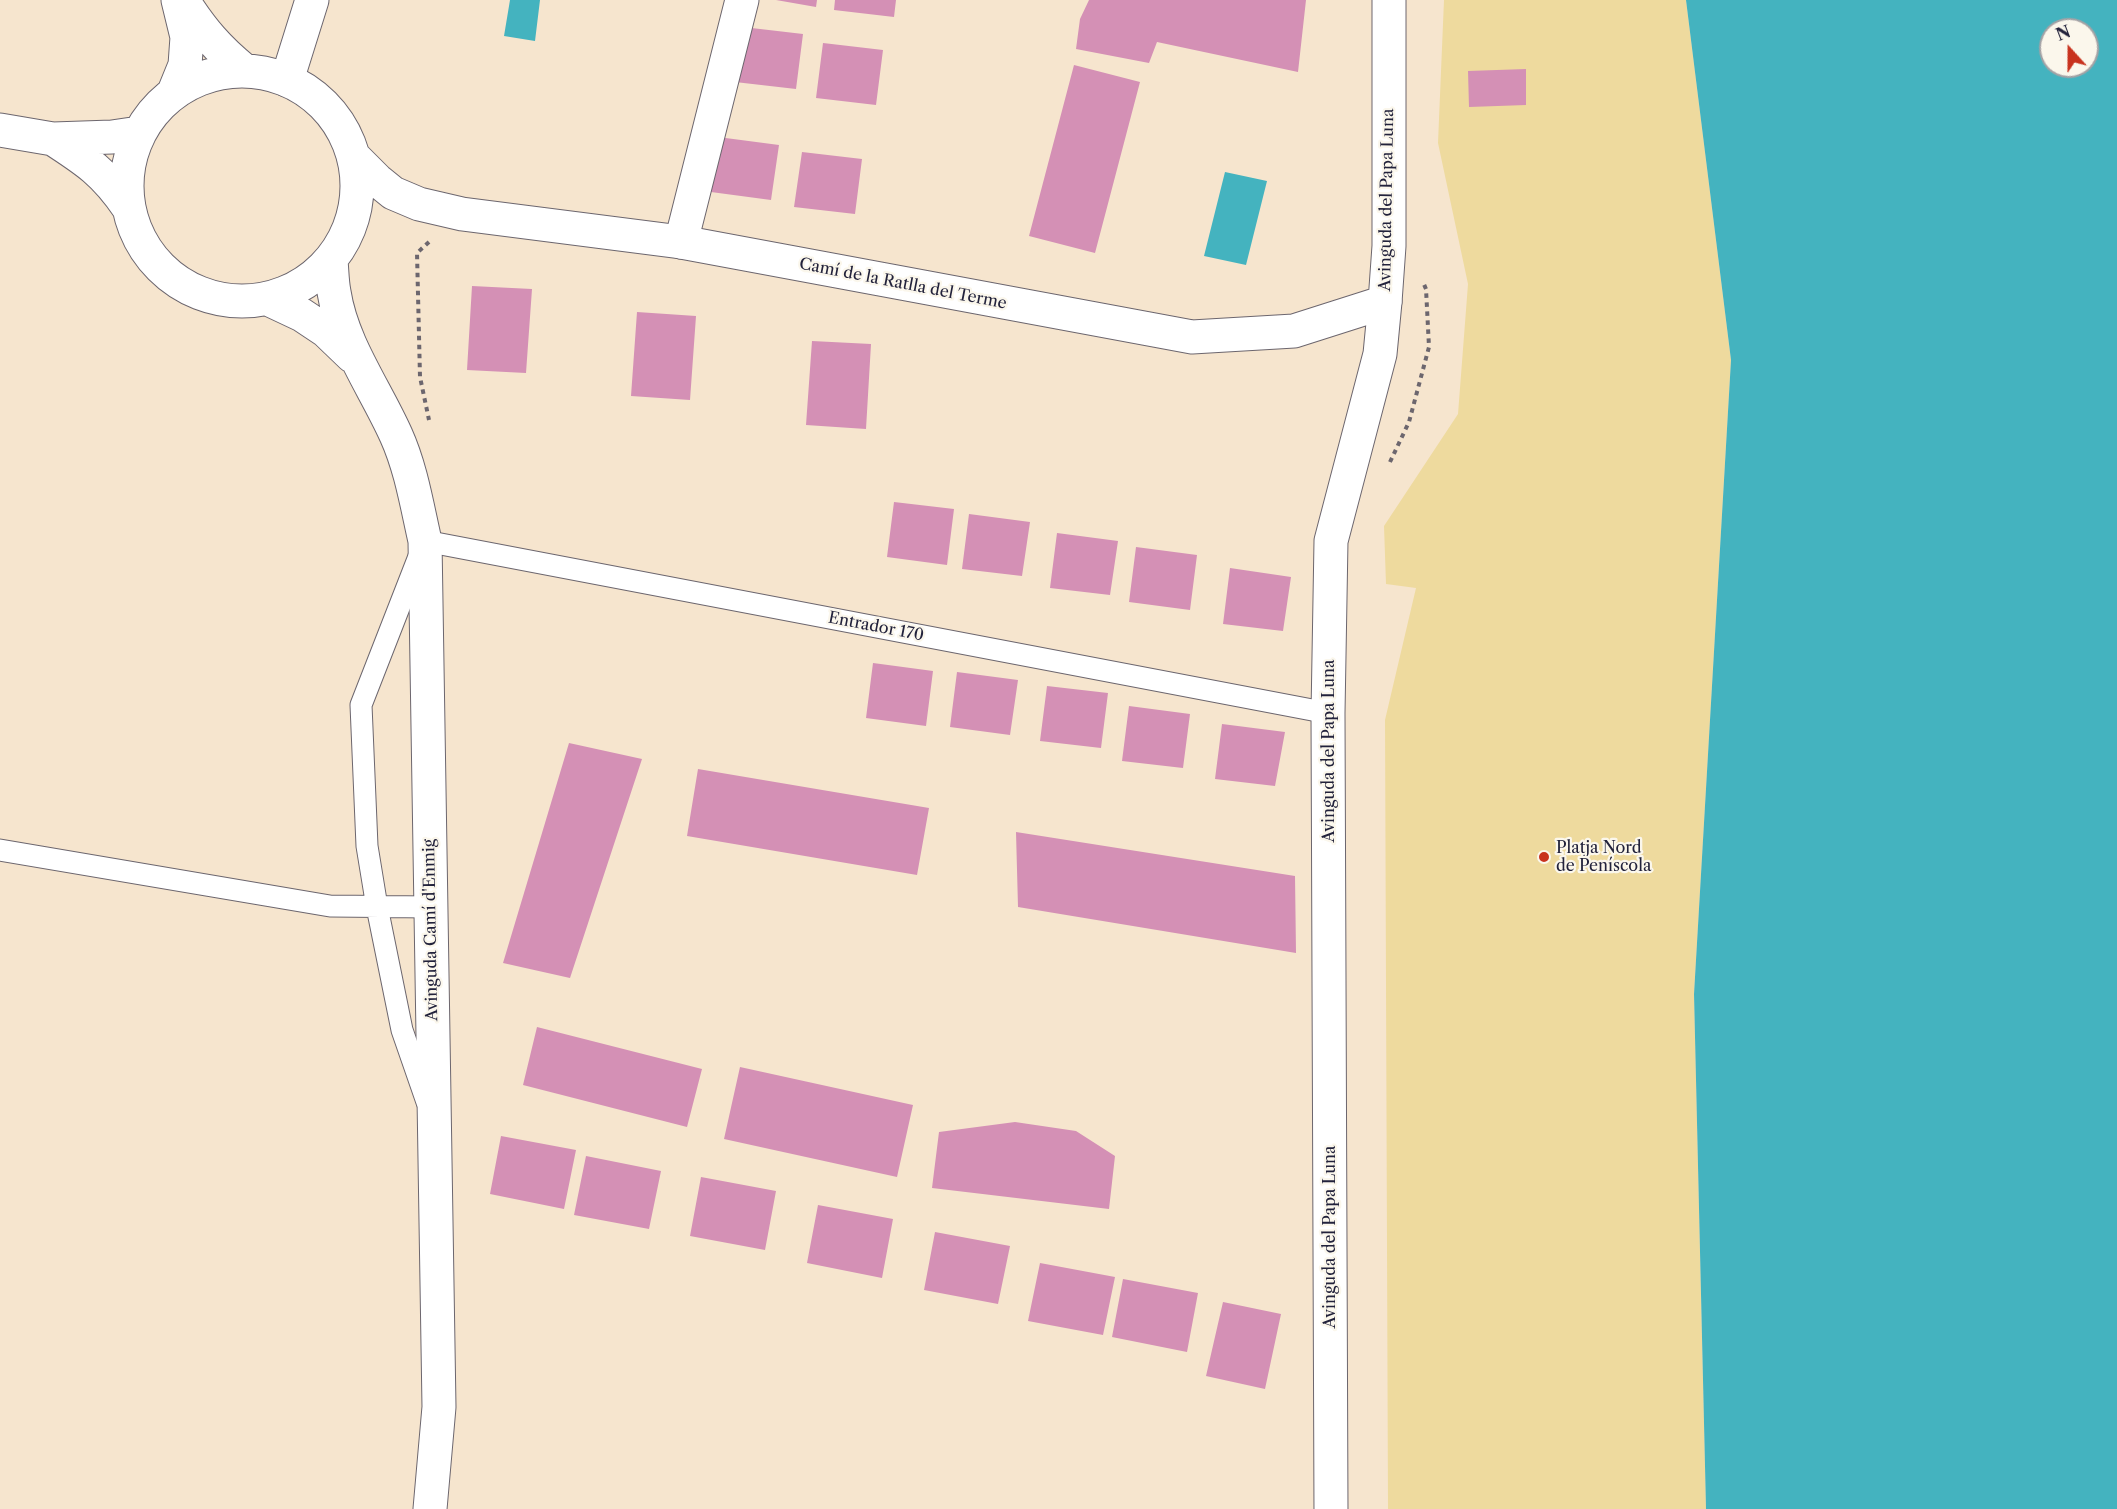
<!DOCTYPE html>
<html>
<head>
<meta charset="utf-8">
<style>
	body { margin:0 }
	#map { position:relative; width:2117px; height:1509px; overflow:hidden; background:#f6e5ce; font-family:"Libre Caslon Text",serif }
	canvas { display:block }
	.north { position:absolute; left:2039px; top:18px; width:60px; height:60px; box-sizing:border-box; background:#fbf7ec; border:2px solid #a4a2a5; border-radius:50%; rotate:339deg; font-size:16px; font-weight:700; line-height:24px; text-align:center; color:#22223b }
	.north::after { content:''; display:block; margin:auto; width:21px; height:27px; background:#c8321e; clip-path:polygon(50% 0,100% 100%,50% 72%,0 100%) }
</style>
</head>
<body>
<div id="map">
<canvas width="2117" height="1509"></canvas>
<div class="north">N</div>
</div>
<script>
const context = document.querySelector('canvas').getContext('2d');
context.lineJoin = 'round';
function fill(path, color) {
  context.fillStyle = color;
  context.fill(path, 'evenodd');
}
function stroke(path, color, width, dash) {
  context.strokeStyle = color;
  context.lineWidth = width;
  context.lineCap = dash ? 'butt' : 'round';
  context.setLineDash(dash || []);
  context.stroke(path);
}
function label(font, color, halo, rows, align = 'center') {
  context.font = font + ' "Libre Caslon Text",serif';
  context.lineWidth = 4.5;
  context.setLineDash([]);
  context.textBaseline = 'middle';
  context.strokeStyle = halo;
  context.fillStyle = color;
  for (const [text, x, y, turn = 0] of rows) {
    context.save();
    context.translate(x, y);
    context.rotate((+turn || 0) * Math.PI / 180);
    context.textAlign = isNaN(turn) ? turn : align;
    if (halo) context.strokeText(text, 0, 0);
    context.fillText(text, 0, 0);
    context.restore();
  }
}
fill(new Path2D(`
	M 1444,0 L 1686,0 L 1731,360 L 1694,994 L 1706,1509 L 1388,1509 L 1385,720 L 1416,588 L 1386,584 L 1384,526 L 1458,414 L 1468,284 L 1438,143 Z`), '#eeda9e');
fill(new Path2D(`
	M 510,0 L 540,0 L 535,41 L 504,36 Z
	M 1686,0 L 2117,0 L 2117,1509 L 1706,1509 L 1694,994 L 1731,360 ZM 2051,30 L 2087,30 L 2087,66 L 2051,66 Z
	M 1225,172 L 1267,181 L 1246,265 L 1204,256 Z`), '#44b3bf');
fill(new Path2D(`
	M 776,0 L 817,0 L 816,7 Z
	M 835,0 L 896,0 L 894,17 L 834,10 Z
	M 1089,0 L 1306,0 L 1298,72 L 1157,42 L 1149,63 L 1076,49 L 1080,19 Z
	M 743,27 L 803,34 L 796,89 L 735,82 Z
	M 823,43 L 883,50 L 876,105 L 816,98 Z
	M 1074,65 L 1140,82 L 1095,253 L 1029,236 Z
	M 1526,69 L 1526,105 L 1469,107 L 1468,71 Z
	M 718,137 L 779,145 L 771,200 L 711,192 Z
	M 802,152 L 862,159 L 855,214 L 794,207 Z
	M 472,286 L 532,289 L 526,373 L 467,370 Z
	M 637,312 L 696,316 L 690,400 L 631,396 Z
	M 812,341 L 871,344 L 866,429 L 806,425 Z
	M 894,502 L 954,509 L 947,565 L 887,557 Z
	M 969,514 L 1030,522 L 1022,576 L 962,569 Z
	M 1057,533 L 1118,541 L 1110,595 L 1050,588 Z
	M 1136,547 L 1197,555 L 1190,610 L 1129,602 Z
	M 1230,568 L 1291,577 L 1283,631 L 1223,624 Z
	M 873,663 L 933,671 L 926,726 L 866,718 Z
	M 957,672 L 1018,680 L 1010,735 L 950,727 Z
	M 1047,686 L 1108,693 L 1101,748 L 1040,741 Z
	M 1129,706 L 1190,714 L 1183,768 L 1122,761 Z
	M 1222,724 L 1285,732 L 1275,786 L 1215,779 Z
	M 569,743 L 642,759 L 570,978 L 503,963 Z
	M 698,769 L 929,808 L 917,875 L 687,836 Z
	M 1016,832 L 1295,876 L 1296,953 L 1018,907 Z
	M 537,1027 L 702,1069 L 687,1127 L 523,1085 Z
	M 740,1067 L 913,1105 L 897,1177 L 724,1139 Z
	M 1015,1122 L 1076,1131 L 1115,1156 L 1109,1209 L 932,1188 L 939,1132 Z
	M 501,1136 L 576,1150 L 564,1209 L 490,1194 Z
	M 586,1156 L 661,1171 L 649,1229 L 574,1215 Z
	M 701,1177 L 776,1191 L 765,1250 L 690,1236 Z
	M 818,1205 L 893,1219 L 882,1278 L 807,1263 Z
	M 935,1232 L 1010,1246 L 998,1304 L 924,1290 Z
	M 1040,1263 L 1115,1277 L 1103,1335 L 1028,1321 Z
	M 1123,1279 L 1198,1293 L 1187,1352 L 1112,1337 Z
	M 1223,1302 L 1281,1314 L 1265,1389 L 1206,1376 Z`), '#d490b5');
const lane = new Path2D(`
	M 0,850 L 330,906 L 431,907
	M 427,1102 L 402,1030 L 377,907 L 367,846 L 361,705 L 425,541 L 1328,713`);
const street = new Path2D(`
	M 287,80 L 312,0
	M 681,242 L 742,0
	M 1331,1509 L 1328,713 L 1331,541 L 1380,354 L 1385,302`);
const secondary = new Path2D(`
	M 184,2 C 202,30 218,49 244,70
	M127 186a115 115 0 1 1 230 0a115 115 0 1 1-230 0Z
	M 174,92 L 185,65 L 187,37 L 178,0
	M 0,130 L 53,139 L 112,137 L 139,133
	M 53,139 C 87,161 105,173 128,207
	M 354,157 L 377,180 L 393,193 L 419,204 L 462,214 L 681,242 L 1192,337 L 1294,331 L 1385,302 L 1389,246 L 1389,0
	M 331,260 C 332,271 332,282 334,292 C 342,344 375,388 396,435 C 411,468 417,506 425,541 L 439,1407 L 430,1509
	M 268,299 L 302,315 L 326,331 L 352,356`);
stroke(lane, '#6c666e', 23);
stroke(street, '#6c666e', 35);
stroke(secondary, '#6c666e', 35);
stroke(new Path2D(`
	M 429,242 L 417,253 L 420,377 L 429,420
	M 1390,462 L 1409,422 L 1429,347 L 1426,289 L 1423,282`), '#6c666e', 4, [4.5, 4.5]);
stroke(lane, '#fff', 21);
stroke(street, '#fff', 33);
stroke(secondary, '#fff', 33);
for (const [x, y, r, color] of [
	[1544,857,6,"#c8321e"]
]) {
  const dot = new Path2D();
  dot.arc(x, y, r, 0, 2 * Math.PI);
  context.fillStyle = color;
  context.fill(dot);
  stroke(dot, '#fbf7ec', 2);
}
label('16px', '#22223b', '#fbf7ec', [
	["Avinguda del Papa Luna",1387,200,-89],
	["Camí de la Ratlla del Terme",903,284,11],
	["Entrador 170",876,627,11],
	["Avinguda del Papa Luna",1329,751,-90],
	["Avinguda Camí d'Enmig",431,930,-91],
	["Avinguda del Papa Luna",1330,1237,-90]
]);
label('16px', '#22223b', '#fbf7ec', [
	["Platja Nord",1556,848],
	["de Peníscola",1556,866]
], 'left');
</script>
</body>
</html>
